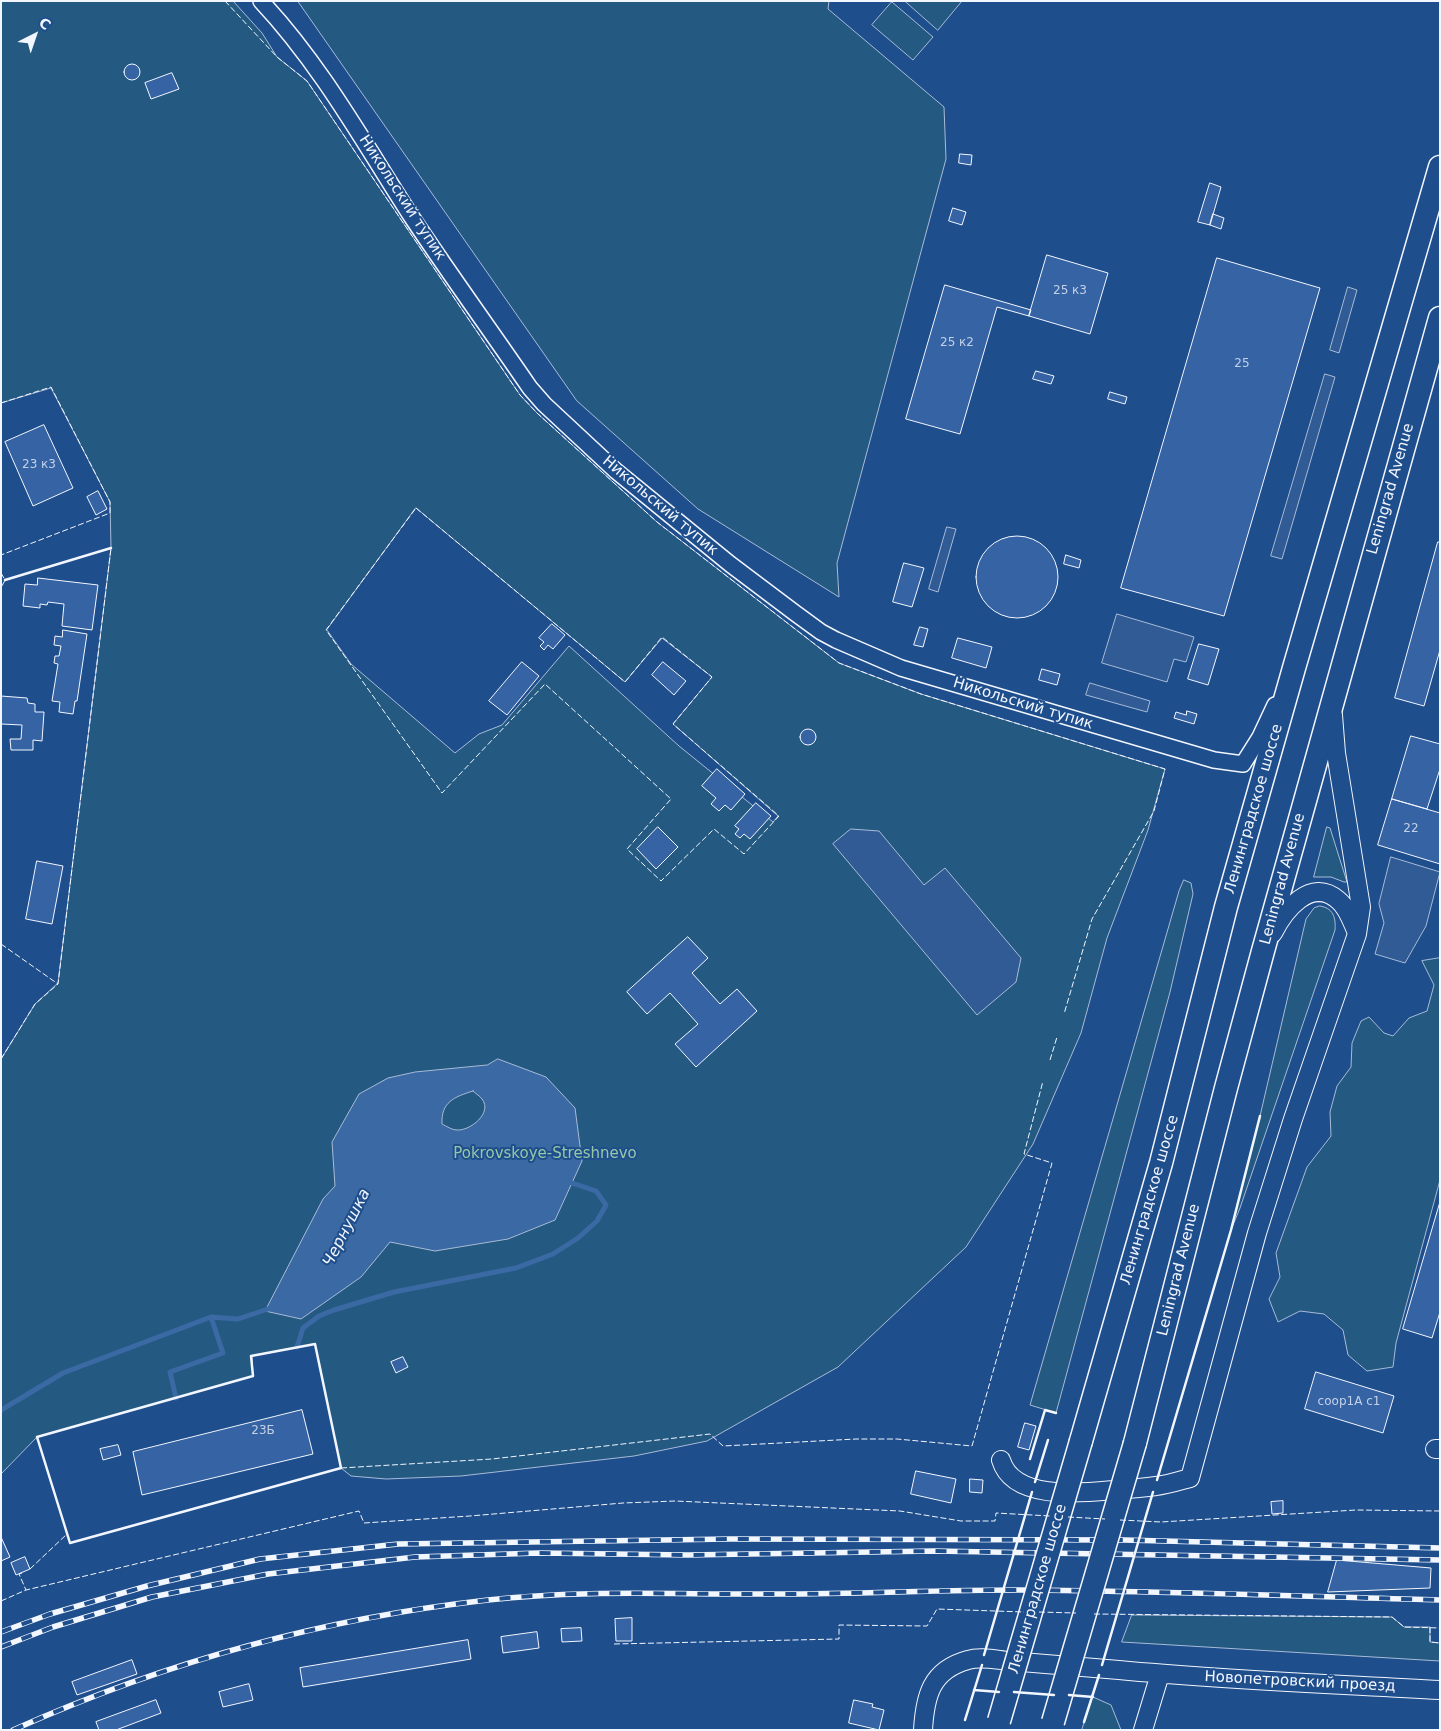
<!DOCTYPE html>
<html>
<head>
<meta charset="utf-8">
<style>
	body { margin:0 }
	#map { position:relative; width:1441px; height:1731px; overflow:hidden; background:#1f4e8c; font-family:"DejaVu Sans",sans-serif }
	canvas { display:block }
	.frame { position:absolute; inset:0; border:2px solid #f2f6ff; pointer-events:none }
	.north { position:absolute; left:10px; top:10px; width:50px; height:50px; -webkit-text-stroke:4px #1f4e8c; paint-order:stroke; rotate:41deg; font-size:14px; font-weight:700; line-height:20px; text-align:center; color:#f2f6ff }
	.north::after { content:''; display:block; margin:auto; width:18px; height:22px; background:#f2f6ff; clip-path:polygon(50% 0,100% 100%,50% 72%,0 100%) }
</style>
</head>
<body>
<div id="map">
<canvas width="1441" height="1731"></canvas>
<div class="frame"></div>
<div class="north">С</div>
</div>
<script>
const context = document.querySelector('canvas').getContext('2d');
context.lineJoin = 'round';
function fill(path, color) {
  context.fillStyle = color;
  context.fill(path, 'evenodd');
}
function stroke(path, color, width, dash) {
  context.strokeStyle = color;
  context.lineWidth = width;
  context.lineCap = dash ? 'butt' : 'round';
  context.setLineDash(dash || []);
  context.stroke(path);
}
function label(font, color, halo, rows, align = 'center') {
  context.font = font + ' "DejaVu Sans",sans-serif';
  context.lineWidth = 4;
  context.setLineDash([]);
  context.textBaseline = 'middle';
  context.strokeStyle = halo;
  context.fillStyle = color;
  for (const [text, x, y, turn = 0] of rows) {
    context.save();
    context.translate(x, y);
    context.rotate((+turn || 0) * Math.PI / 180);
    context.textAlign = isNaN(turn) ? turn : align;
    if (halo) context.strokeText(text, 0, 0);
    context.fillText(text, 0, 0);
    context.restore();
  }
}
const green = new Path2D(`
	M 1,1 L 233,1 L 262,33 L 277,57 L 307,81 L 520,395 L 537,413 L 657,522 L 839,663 L 921,694 L 1165,769 L 1148,830 L 1107,938 L 1081,1033 L 1033,1144 L 966,1247 L 838,1367 L 707,1441 L 634,1456 L 461,1476 L 386,1479 L 351,1476 L 341,1468 L 315,1344 L 252,1356 L 253,1376 L 37,1437 L 1,1474 L 1,1059 L 35,1004 L 58,983 L 111,548 L 110,502 L 51,388 L 1,403 ZM 416,508 L 625,682 L 662,638 L 712,677 L 673,724 L 778,816 L 773,822 L 679,746 L 569,646 L 502,725 L 479,734 L 455,753 L 351,664 L 327,630 Z
	M 298,1 L 829,1 L 828,9 L 944,107 L 946,159 L 837,563 L 839,597 L 698,509 L 577,401 Z
	M 905,1 L 962,1 L 938,30 Z
	M 892,2 L 933,37 L 913,60 L 872,25 Z
	M 1327,827 L 1330,828 L 1347,882 L 1344,882 L 1331,877 L 1314,877 Z
	M 1184,880 L 1191,883 L 1193,894 L 1170,992 L 1056,1413 L 1030,1405 L 1179,891 Z
	M 1320,906 C 1333,908 1336,917 1335,930 L 1240,1208 L 1231,1230 L 1260,1116 L 1306,919 L 1314,908 Z
	M 1440,958 L 1440,1180 L 1396,1343 L 1393,1367 L 1367,1371 L 1348,1355 L 1343,1330 L 1324,1314 L 1300,1311 L 1278,1322 L 1269,1299 L 1280,1277 L 1276,1253 L 1307,1167 L 1331,1136 L 1330,1112 L 1337,1086 L 1351,1067 L 1352,1043 L 1361,1021 L 1369,1017 L 1384,1033 L 1393,1036 L 1409,1018 L 1427,1011 L 1434,985 L 1422,961 Z
	M 1132,1615 L 1392,1617 L 1404,1627 L 1430,1627 L 1430,1642 L 1440,1643 L 1440,1661 L 1122,1642 Z
	M 1093,1697 L 1111,1705 L 1121,1730 L 1082,1730 Z`);
fill(green, '#245a82');
stroke(green, '#a8bbd7', 1);
const parking = new Path2D(`
	M 1348,287 L 1357,290 L 1339,353 L 1330,350 Z
	M 1325,374 L 1335,377 L 1282,559 L 1271,556 Z
	M 947,527 L 956,529 L 938,592 L 929,589 Z
	M 1117,614 L 1194,637 L 1186,662 L 1174,659 L 1167,682 L 1102,663 Z
	M 1090,683 L 1150,701 L 1147,712 L 1086,695 Z
	M 851,829 L 879,831 L 924,885 L 945,868 L 1021,958 L 1016,982 L 977,1015 L 833,844 Z
	M 1391,857 L 1440,872 L 1426,926 L 1405,963 L 1375,954 L 1384,923 L 1379,904 Z`);
fill(parking, '#305b95');
stroke(parking, '#a8bbd7', 1);
const water = new Path2D(`
	M 498,1059 L 546,1077 L 575,1108 L 582,1161 L 555,1220 L 508,1239 L 435,1251 L 390,1242 L 361,1277 L 301,1319 L 265,1311 L 323,1199 L 335,1186 L 332,1142 L 359,1094 L 388,1078 L 415,1072 L 487,1065 ZM 473,1091 C 476,1094 480,1096 482,1099 C 493,1113 470,1131 457,1130 C 452,1130 446,1126 442,1124 C 441,1102 454,1097 473,1091 Z`);
fill(water, '#3b69a3');
stroke(water, '#a8bbd7', 1);
stroke(new Path2D(`
	M 297,1347 L 303,1328 L 319,1316 L 334,1310 L 394,1292 L 516,1268 L 553,1254 L 578,1238 L 597,1221 L 606,1205 L 596,1191 L 566,1181
	M 176,1398 L 170,1372 L 223,1353 L 211,1317
	M 1,1410 L 63,1373 L 211,1317 L 238,1319 L 271,1308`), '#3b69a3', 5);
const building = new Path2D(`
	M124 72a8 8 0 1 1 16 0a8 8 0 1 1-16 0Z
	M 172,73 L 179,89 L 151,99 L 145,83 Z
	M 960,154 L 972,155 L 971,165 L 959,163 Z
	M 1210,183 L 1221,187 L 1210,225 L 1198,222 Z
	M 953,208 L 966,212 L 962,225 L 949,221 Z
	M 1213,214 L 1224,218 L 1221,229 L 1210,225 Z
	M 1047,255 L 1108,273 L 1090,334 L 1029,316 Z
	M 1217,258 L 1320,288 L 1224,616 L 1121,588 Z
	M 945,285 L 1031,310 L 1029,316 L 997,307 L 960,434 L 906,419 Z
	M 1036,371 L 1054,376 L 1051,384 L 1033,379 Z
	M 1110,392 L 1127,397 L 1125,404 L 1108,399 Z
	M 44,425 L 73,488 L 33,506 L 5,442 Z
	M 98,491 L 107,509 L 96,515 L 87,497 Z
	M976 577a41 41 0 1 1 82 0a41 41 0 1 1-82 0Z
	M 1438,542 L 1440,542 L 1440,650 L 1424,706 L 1395,698 Z
	M 1066,555 L 1081,560 L 1079,568 L 1064,564 Z
	M 904,563 L 924,568 L 912,607 L 893,602 Z
	M 38,578 L 98,585 L 92,630 L 62,626 L 64,604 L 48,602 L 47,605 L 40,604 L 40,608 L 23,606 L 25,584 L 37,585 Z
	M 552,624 L 565,635 L 553,649 L 548,645 L 544,650 L 540,646 L 544,642 L 539,638 Z
	M 920,627 L 928,629 L 923,647 L 914,645 Z
	M 63,630 L 87,634 L 77,701 L 75,701 L 73,714 L 59,712 L 60,702 L 52,701 L 58,664 L 54,663 L 55,656 L 59,656 L 61,646 L 54,645 L 55,636 L 62,637 Z
	M 958,638 L 992,647 L 986,668 L 952,658 Z
	M 1199,644 L 1219,649 L 1208,685 L 1188,679 Z
	M 522,662 L 539,676 L 507,715 L 489,701 Z
	M 663,662 L 686,681 L 674,695 L 652,675 Z
	M 1042,669 L 1060,674 L 1057,685 L 1039,680 Z
	M 1,696 L 27,698 L 28,703 L 35,704 L 35,712 L 44,712 L 42,741 L 33,740 L 33,750 L 11,750 L 10,739 L 21,739 L 22,725 L 1,724 Z
	M 1187,711 L 1197,714 L 1194,724 L 1174,718 L 1176,712 L 1186,715 Z
	M800 737a8 8 0 1 1 16 0a8 8 0 1 1-16 0Z
	M 1411,736 L 1440,744 L 1440,769 L 1427,809 L 1392,799 Z
	M 717,769 L 745,794 L 731,810 L 725,805 L 719,811 L 711,804 L 716,798 L 702,786 Z
	M 1392,799 L 1440,813 L 1440,864 L 1378,845 Z
	M 756,803 L 771,816 L 750,839 L 744,834 L 740,838 L 735,834 L 739,829 L 735,826 Z
	M 658,827 L 678,847 L 656,869 L 637,849 Z
	M 37,861 L 63,866 L 52,924 L 26,919 Z
	M 688,937 L 708,958 L 692,973 L 720,1004 L 737,989 L 757,1011 L 696,1067 L 675,1044 L 698,1024 L 670,993 L 647,1014 L 627,992 Z
	M 1440,1202 L 1440,1312 L 1432,1338 L 1403,1329 Z
	M 403,1357 L 408,1367 L 396,1373 L 391,1362 Z
	M 1316,1372 L 1394,1396 L 1383,1433 L 1305,1409 Z
	M 302,1410 L 313,1454 L 142,1495 L 133,1452 Z
	M 1025,1423 L 1036,1426 L 1029,1450 L 1018,1447 Z
	M 118,1445 L 121,1455 L 103,1460 L 100,1449 Z
	M 916,1471 L 956,1479 L 951,1503 L 911,1494 Z
	M 970,1479 L 983,1480 L 982,1493 L 970,1492 Z
	M 1283,1501 L 1283,1513 L 1272,1514 L 1271,1502 Z
	M 1,1537 L 10,1557 L 1,1561 Z
	M 25,1557 L 30,1569 L 16,1575 L 11,1563 Z
	M 1337,1560 L 1431,1568 L 1430,1588 L 1328,1592 Z
	M 632,1618 L 632,1641 L 616,1641 L 615,1619 Z
	M 581,1628 L 582,1641 L 562,1642 L 561,1629 Z
	M 537,1632 L 539,1648 L 503,1653 L 501,1637 Z
	M 468,1640 L 471,1659 L 303,1687 L 300,1668 Z
	M 132,1660 L 137,1674 L 77,1695 L 72,1682 Z
	M 249,1684 L 253,1700 L 223,1707 L 219,1692 Z
	M 156,1700 L 161,1713 L 116,1730 L 99,1730 L 96,1722 Z
	M 854,1700 L 873,1704 L 872,1707 L 884,1710 L 879,1730 L 849,1723 Z`);
fill(building, '#3563a3');
stroke(building, '#f2f6ff', 1);
const minor = new Path2D(`
	M 261,1 C 322,66 365,145 413,219 C 451,276 491,331 530,388 L 544,404 L 616,471 L 730,564 L 795,613 L 821,632 L 836,640 L 901,668 L 1214,760 L 1243,764 L 1260,737 L 1275,705`);
const tertiary = new Path2D(`
	M 1273,933 C 1284,911 1311,876 1338,900 C 1348,908 1352,922 1357,933
	M 1435,1449 L 1440,1449
	M 1001,1460 C 1013,1501 1082,1493 1114,1490 C 1128,1489 1142,1488 1156,1486 C 1167,1485 1179,1481 1190,1478 L 1257,1233 L 1293,1119 L 1357,934 L 1361,907 L 1336,753 L 1333,715
	M 923,1730 C 925,1696 931,1670 968,1660 C 980,1656 997,1660 1009,1661 C 1046,1664 1082,1667 1119,1670 C 1225,1680 1333,1684 1440,1690
	M 1143,1730 L 1160,1674`);
const primary = new Path2D(`
	M 1081,1441 L 1161,1163 L 1226,907 L 1294,668 L 1440,167
	M 1135,1443 L 1226,1088 L 1263,951 L 1440,318`);
stroke(minor, '#f2f6ff', 18);
stroke(tertiary, '#f2f6ff', 20);
stroke(primary, '#f2f6ff', 25);
stroke(minor, '#1f4e8c', 15);
stroke(tertiary, '#1f4e8c', 18);
stroke(primary, '#1f4e8c', 22);
const rail = new Path2D(`
	M 1,1632 L 50,1614 L 147,1586 L 260,1559 L 398,1544 L 730,1539 L 1124,1540 L 1440,1548
	M 1,1647 L 53,1627 L 152,1597 L 268,1574 L 415,1557 L 539,1553 L 688,1555 L 934,1551 L 1440,1560
	M 13,1730 C 163,1663 325,1618 488,1600 C 584,1589 682,1595 778,1594 C 858,1594 938,1590 1018,1590 C 1159,1591 1299,1596 1440,1600`);
stroke(rail, '#f2f6ff', 5.5);
stroke(rail, '#1f4e8c', 4, [11]);
const primaryBridge = new Path2D(`
	M 999,1721 L 1081,1441
	M 1053,1722 L 1135,1443`);
stroke(primaryBridge, '#f2f6ff', 25, []);
stroke(primaryBridge, '#1f4e8c', 22);
stroke(new Path2D(`
	M 225,1 L 277,57 L 307,81 L 520,395 L 537,413 L 657,522 L 839,663 L 921,694 L 1165,769 L 1154,811 L 1092,919 L 1064,1014
	M 1,403 L 51,387 L 110,502 L 110,513 L 1,555
	M 416,508 L 625,682 L 662,637 L 712,677 L 673,724 L 779,816 L 744,854 L 714,829 L 661,881 L 627,849 L 671,799 L 545,684 L 442,793 L 326,630 Z
	M 1,573 L 5,580 L 1,588
	M 1,944 L 58,984
	M 1,1059 L 35,1004 L 58,984 L 111,548
	M 1050,1060 L 1057,1037
	M 341,1468 L 492,1459 L 710,1434 L 723,1446 L 856,1439 L 897,1439 L 972,1446 L 1052,1163 L 1024,1154 L 1043,1081
	M 1068,1517 L 1105,1519
	M 1120,1520 L 1161,1522 L 1356,1510 L 1440,1511
	M 30,1569 L 67,1534
	M 22,1573 L 19,1574 L 26,1590
	M 1,1601 L 26,1590 L 359,1511 L 364,1523 L 470,1516 L 623,1503 L 675,1501 L 900,1511 L 961,1521 L 995,1521 L 996,1513 L 1050,1516
	M 1039,1612 L 1076,1613
	M 1094,1614 L 1392,1617 L 1404,1627 L 1440,1628
	M 1430,1627 L 1430,1642 L 1440,1643
	M 614,1644 L 839,1639 L 839,1625 L 927,1626 L 937,1609 L 1024,1612`), '#f2f6ff', 1, [6, 2.5]);
stroke(new Path2D(`
	M 5,580 L 111,548
	M 315,1344 L 341,1468 L 70,1543 L 37,1437 L 253,1376 L 251,1356 Z
	M 1030,1459 L 1045,1410 L 1056,1413
	M 1157,1480 L 1231,1230 L 1260,1116
	M 1035,1482 L 1048,1440
	M 984,1655 L 1032,1492
	M 1102,1665 L 1153,1492
	M 974,1690 L 999,1692
	M 1014,1692 L 1054,1695
	M 1069,1695 L 1093,1697
	M 965,1720 L 982,1665
	M 1084,1722 L 1099,1675`), '#f2f6ff', 2.5);
label('12px', '#c3d1e8', null, [
	["25 к3",1070,291],
	["25 к2",957,343],
	["25",1242,364],
	["23 к3",39,465],
	["22",1411,829],
	["соор1А с1",1349,1402],
	["23Б",263,1431]
]);
label('15px', '#f2f6ff', '#1f4e8c', [
	["Никольский тупик",402,198,57],
	["Leningrad Avenue",1391,489,-74],
	["Никольский тупик",660,506,40],
	["Никольский тупик",1023,704,17],
	["Ленинградское шоссе",1254,809,-74],
	["Leningrad Avenue",1283,879,-75],
	["Ленинградское шоссе",1150,1200,-74],
	["Leningrad Avenue",1179,1270,-76],
	["Ленинградское шоссе",1038,1589,-74],
	["Новопетровский проезд",1300,1682,3]
]);
label('15px', '#97c8a6', '#1f4e8c', [
	["Pokrovskoye-Streshnevo",545,1154]
]);
label('italic 16px', '#f2f6ff', '#1f4e8c', [
	["Чернушка",347,1228,-63]
]);
</script>
</body>
</html>
